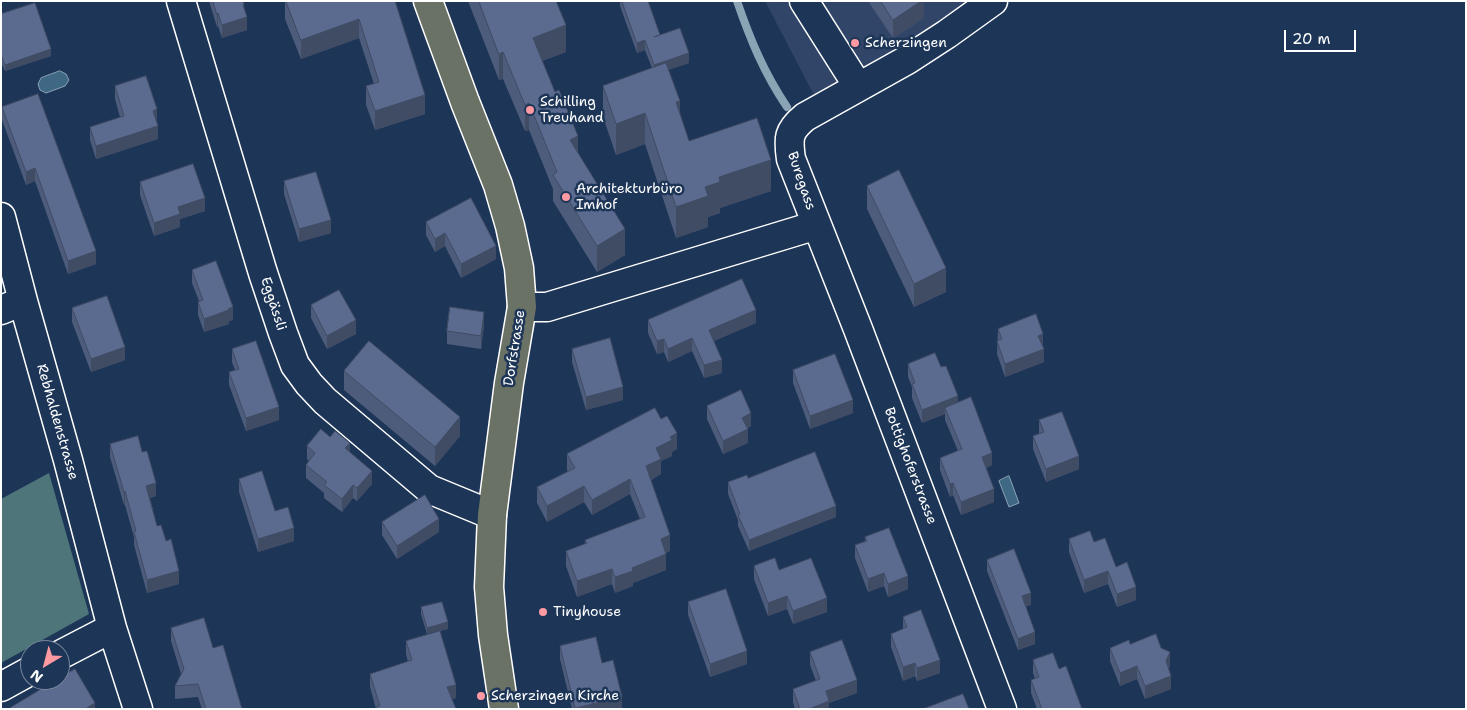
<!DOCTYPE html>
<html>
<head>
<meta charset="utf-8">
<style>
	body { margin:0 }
	#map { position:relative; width:1467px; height:710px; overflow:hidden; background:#1d3557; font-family:"Shantell Sans",sans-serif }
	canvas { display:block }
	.frame { position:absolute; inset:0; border:2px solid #fff; pointer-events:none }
	.north { position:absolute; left:20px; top:640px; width:50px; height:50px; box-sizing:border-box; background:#1d3557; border:1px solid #77869a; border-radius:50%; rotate:217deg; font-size:14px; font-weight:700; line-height:20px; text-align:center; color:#fff }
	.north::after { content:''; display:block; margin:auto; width:18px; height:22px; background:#ff9aa2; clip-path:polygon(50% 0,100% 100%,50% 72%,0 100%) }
	.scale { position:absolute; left:1284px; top:30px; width:72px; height:22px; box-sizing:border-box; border:2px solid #fff; border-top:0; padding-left:6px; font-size:15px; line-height:18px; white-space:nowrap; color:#fff; -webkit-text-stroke:4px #1d3557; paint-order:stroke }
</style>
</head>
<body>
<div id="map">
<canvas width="1467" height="710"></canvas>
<div class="frame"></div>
<div class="north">N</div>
<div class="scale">20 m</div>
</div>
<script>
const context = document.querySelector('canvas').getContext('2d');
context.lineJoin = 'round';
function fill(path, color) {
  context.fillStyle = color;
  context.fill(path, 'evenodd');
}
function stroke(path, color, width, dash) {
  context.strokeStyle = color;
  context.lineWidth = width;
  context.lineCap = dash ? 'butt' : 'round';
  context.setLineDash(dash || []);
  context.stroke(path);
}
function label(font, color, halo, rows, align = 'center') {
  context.font = font + ' "Shantell Sans",sans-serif';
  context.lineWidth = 5;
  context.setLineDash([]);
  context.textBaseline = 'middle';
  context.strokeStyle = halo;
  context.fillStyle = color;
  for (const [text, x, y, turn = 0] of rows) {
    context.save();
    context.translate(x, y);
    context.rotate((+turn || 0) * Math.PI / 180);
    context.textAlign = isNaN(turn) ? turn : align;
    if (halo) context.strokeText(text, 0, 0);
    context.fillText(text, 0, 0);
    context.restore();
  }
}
fill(new Path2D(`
	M 765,1 L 980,1 L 816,99 Z`), '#304568');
fill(new Path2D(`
	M 49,473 L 89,614 L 1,663 L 1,499 Z`), '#4e767a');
const water = new Path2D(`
	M 60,71 L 66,74 L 69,80 L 65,86 L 46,93 L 40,90 L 38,84 L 41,78 Z
	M 1009,476 L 1019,503 L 1009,507 L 999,481 Z`);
fill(water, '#3e6884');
stroke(water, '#8ba4b5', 1);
stroke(new Path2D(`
	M 737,1 C 750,39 764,73 787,107`), '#8ba4b5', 8);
const minor = new Path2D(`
	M 181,1 L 263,273 L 283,333 L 295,365 L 309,384 L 325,401 L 429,489 L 492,515
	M 804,1 L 854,80 L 857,87
	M 993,1 L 947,34 L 907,60 L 805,117 C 788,131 788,138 791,159 L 858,329 L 1002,709
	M 1,217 L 23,301 L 68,460 L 112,628 L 138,709
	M 522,307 L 547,307 L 817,225
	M 1,310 L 23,301
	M 60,655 L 112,628
	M 1,687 L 30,671`);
const major = new Path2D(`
	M 428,1 L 465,102 L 498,185 L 510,226 L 519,268 L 522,307 L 509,383 L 492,515 L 489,587 L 493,635 L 504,709`);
stroke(minor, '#fff', 31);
stroke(major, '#fff', 31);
stroke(minor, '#1d3557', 28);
stroke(major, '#6a7266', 28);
fill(new Path2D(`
	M 209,1 L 243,1 L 247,30 L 222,38 L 218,26 L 217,27 Z
	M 285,1 L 395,1 L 425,114 L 375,130 L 366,105 L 366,86 L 374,84 L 359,38 L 301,59 L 285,19 Z
	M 468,1 L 556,1 L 566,52 L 542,61 L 578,153 L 625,255 L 597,272 L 553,201 L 553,189 L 529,130 L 525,131 L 503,79 L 499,80 Z
	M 620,1 L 648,1 L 660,35 L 689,63 L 668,70 L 680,113 L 689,141 L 771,191 L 720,208 L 720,213 L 708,217 L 708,227 L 676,238 L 645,144 L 616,155 L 603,117 L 603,86 L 652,68 L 645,50 L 637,53 L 620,6 Z
	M 868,1 L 924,1 L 924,18 L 893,38 Z
	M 1,14 L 51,56 L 5,71 L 1,62 Z
	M 115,86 L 157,122 L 158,139 L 96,159 L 90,140 L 90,127 L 120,117 L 115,99 Z
	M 2,107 L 96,264 L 68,274 L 35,181 L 26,185 L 2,120 Z
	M 284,181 L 331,233 L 299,242 L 284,194 Z
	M 140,182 L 205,211 L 180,219 L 180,227 L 154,236 L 140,195 Z
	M 867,186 L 946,292 L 914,307 L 867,209 Z
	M 426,222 L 496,259 L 461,278 L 445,246 L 435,252 L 426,235 Z
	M 192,270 L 233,320 L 229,321 L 229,324 L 204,332 L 198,315 L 198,302 L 199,301 L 192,283 Z
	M 311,305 L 356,334 L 327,349 L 311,318 Z
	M 72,308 L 125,360 L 91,372 L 72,322 Z
	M 648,320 L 756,323 L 714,341 L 722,373 L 704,378 L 692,351 L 668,362 L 664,352 L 657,354 L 648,333 Z
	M 484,325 L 481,349 L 447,344 L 447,331 Z
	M 998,329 L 1043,347 L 1044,362 L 1005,377 L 997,354 Z
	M 232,349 L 279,420 L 246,431 L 229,385 L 229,372 L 235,370 L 232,362 Z
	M 572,349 L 623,400 L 586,410 L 572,362 Z
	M 908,364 L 941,367 L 958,402 L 992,465 L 986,468 L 994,502 L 961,515 L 953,495 L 950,497 L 940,470 L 940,458 L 958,451 L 945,420 L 945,414 L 922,423 L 912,398 L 912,387 L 908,377 Z
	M 793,370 L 853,413 L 810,429 L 793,383 Z
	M 344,371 L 460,436 L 435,466 L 344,390 Z
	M 707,406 L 751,426 L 747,428 L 748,443 L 723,454 L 707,419 Z
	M 1039,420 L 1079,469 L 1046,482 L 1033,449 L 1033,436 L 1039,434 Z
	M 110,444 L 156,496 L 150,498 L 157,526 L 179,584 L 147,593 L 134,545 L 134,537 L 125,505 L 124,505 L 110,457 Z
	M 307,446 L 350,452 L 372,484 L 357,501 L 353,498 L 342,512 L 324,498 L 324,493 L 306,478 L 306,465 L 309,461 L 307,459 Z
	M 677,449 L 672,452 L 672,456 L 661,461 L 661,474 L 651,480 L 670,551 L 666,553 L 666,570 L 633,583 L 633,586 L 615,593 L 612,584 L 577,597 L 566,566 L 566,551 L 585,544 L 585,540 L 640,519 L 630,494 L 592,515 L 584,502 L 547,522 L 537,503 L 537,487 L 568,472 L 567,470 L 567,454 Z
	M 748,478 L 836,517 L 749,551 L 738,526 L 738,520 L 728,494 L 728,482 Z
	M 239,479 L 275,511 L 294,541 L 258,552 L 239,492 Z
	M 382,522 L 439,532 L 397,559 L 382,535 Z
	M 865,537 L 908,589 L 888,597 L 884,586 L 868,592 L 855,558 L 855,545 L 865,541 Z
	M 1069,539 L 1094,542 L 1116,567 L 1136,600 L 1117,607 L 1108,584 L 1084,593 L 1069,552 Z
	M 987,560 L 1031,605 L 1026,606 L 1035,644 L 1018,650 L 987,571 Z
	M 754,566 L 779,570 L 827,612 L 793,624 L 787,609 L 768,616 L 754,579 Z
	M 688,602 L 747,664 L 710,677 L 688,615 Z
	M 421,607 L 448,629 L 427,634 L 421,614 Z
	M 903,617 L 940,673 L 917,681 L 915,676 L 903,681 L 891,647 L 891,634 L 903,629 Z
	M 171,628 L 213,648 L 242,709 L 202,709 L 198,697 L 175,699 L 175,686 L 181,674 L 171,641 Z
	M 406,641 L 456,698 L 452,699 L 456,709 L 376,709 L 370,687 L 370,674 L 408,662 L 406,654 Z
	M 1130,644 L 1170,665 L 1169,669 L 1171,689 L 1145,699 L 1137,679 L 1120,686 L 1110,661 L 1110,648 Z
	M 560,646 L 602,663 L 622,709 L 572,709 L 560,659 Z
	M 810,652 L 857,693 L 829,703 L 829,709 L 795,709 L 793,702 L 793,689 L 816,681 L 810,665 Z
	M 1033,660 L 1059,669 L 1082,709 L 1037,709 L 1031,693 L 1031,680 L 1035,679 L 1033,673 Z`), '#4e5c7b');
fill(new Path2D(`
	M 921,1 L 924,1 L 924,18 L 893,38 L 893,20 Z
	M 218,13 L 218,26 L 217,27 L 217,14 Z
	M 247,17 L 247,30 L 222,38 L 222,25 Z
	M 359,19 L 359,38 L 301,59 L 301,40 Z
	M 566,25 L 566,52 L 533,64 L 533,38 Z
	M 645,40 L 645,50 L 637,53 L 637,43 Z
	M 51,49 L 51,56 L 5,71 L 5,65 Z
	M 503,52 L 503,79 L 499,80 L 499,54 Z
	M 689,53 L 689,63 L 654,75 L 654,65 Z
	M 425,95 L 425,114 L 375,130 L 375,111 Z
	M 680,101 L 680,132 L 676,102 Z
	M 529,103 L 529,130 L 525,131 L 525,105 Z
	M 157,109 L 157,122 L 153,111 Z
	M 645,113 L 645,144 L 616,155 L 616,124 Z
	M 158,126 L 158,139 L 96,159 L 96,146 Z
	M 578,136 L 578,163 L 570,140 Z
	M 771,160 L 771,191 L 720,208 L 720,213 L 708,217 L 708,227 L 676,238 L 676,207 L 719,177 Z
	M 35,168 L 35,181 L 26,185 L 26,172 Z
	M 205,198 L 205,211 L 180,219 L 180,227 L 154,236 L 154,223 L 178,207 Z
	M 331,220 L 331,233 L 299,242 L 299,229 Z
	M 625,229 L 625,255 L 597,272 L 597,246 Z
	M 445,233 L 445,246 L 435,252 L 435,239 Z
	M 496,246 L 496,259 L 461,278 L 461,264 Z
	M 96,251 L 96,264 L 68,274 L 68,261 Z
	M 946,268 L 946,292 L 914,307 L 914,284 Z
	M 233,307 L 233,320 L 229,321 L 229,324 L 204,332 L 204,319 Z
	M 756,310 L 756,323 L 709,343 L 709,330 Z
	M 484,312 L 484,325 L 481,349 L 481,336 Z
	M 356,320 L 356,334 L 327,349 L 327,336 Z
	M 1043,334 L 1043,347 L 1038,336 Z
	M 692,338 L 692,351 L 668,362 L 668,349 Z
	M 664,339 L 664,352 L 657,354 L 657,341 Z
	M 125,347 L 125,360 L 91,372 L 91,359 Z
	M 1044,349 L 1044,362 L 1005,377 L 1005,364 Z
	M 722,360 L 722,373 L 704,378 L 704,365 Z
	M 623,387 L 623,400 L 586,410 L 586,397 Z
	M 958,396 L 958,409 L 945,408 L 945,414 L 922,423 L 922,410 Z
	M 853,400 L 853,413 L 810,429 L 810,416 Z
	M 279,407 L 279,420 L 246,431 L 246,418 Z
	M 751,413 L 751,426 L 742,431 L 742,418 Z
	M 460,417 L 460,436 L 435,466 L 435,447 Z
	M 748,429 L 748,443 L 723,454 L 723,441 Z
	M 677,433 L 677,449 L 672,452 L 672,456 L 661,461 L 661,474 L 646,482 L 646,466 L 656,448 L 670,437 Z
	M 350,443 L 350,456 L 345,448 Z
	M 992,453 L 992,465 L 982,470 L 982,457 Z
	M 1079,456 L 1079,469 L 1046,482 L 1046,469 Z
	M 372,471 L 372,484 L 357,501 L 357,488 Z
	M 630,479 L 630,494 L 592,515 L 592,500 Z
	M 156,483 L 156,496 L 146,499 L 146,486 Z
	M 953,483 L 953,495 L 950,497 L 950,484 Z
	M 353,485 L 353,498 L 342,512 L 342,499 Z
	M 584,486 L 584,502 L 547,522 L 547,506 Z
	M 994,489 L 994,502 L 961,515 L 961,502 Z
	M 125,491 L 125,505 L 124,505 L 124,492 Z
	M 836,506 L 836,517 L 749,551 L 749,540 Z
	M 439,519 L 439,532 L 397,559 L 397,546 Z
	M 294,528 L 294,541 L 258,552 L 258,539 Z
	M 670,535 L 670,551 L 661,555 L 661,539 Z
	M 666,554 L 666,570 L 633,583 L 633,586 L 615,593 L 615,577 L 632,568 Z
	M 612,569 L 612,584 L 577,597 L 577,581 Z
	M 179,571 L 179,584 L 147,593 L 147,580 Z
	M 1108,571 L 1108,584 L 1084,593 L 1084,580 Z
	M 884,573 L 884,586 L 868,592 L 868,579 Z
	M 908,576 L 908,589 L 888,597 L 888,584 Z
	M 1136,587 L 1136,600 L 1117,607 L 1117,594 Z
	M 1031,593 L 1031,605 L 1022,608 L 1022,596 Z
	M 787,596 L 787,609 L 768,616 L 768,603 Z
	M 827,598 L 827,612 L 793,624 L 793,611 Z
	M 448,622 L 448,629 L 427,634 L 427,628 Z
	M 1035,632 L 1035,644 L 1018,650 L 1018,639 Z
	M 747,651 L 747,664 L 710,677 L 710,664 Z
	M 1170,652 L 1170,665 L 1166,674 L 1166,661 Z
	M 940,660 L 940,673 L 917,681 L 917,668 Z
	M 915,663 L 915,676 L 903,681 L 903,667 Z
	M 1137,666 L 1137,679 L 1120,686 L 1120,673 Z
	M 1171,676 L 1171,689 L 1145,699 L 1145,686 Z
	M 857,680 L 857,693 L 829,703 L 829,709 L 809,709 L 826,691 Z
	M 456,685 L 456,698 L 447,700 L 447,687 Z
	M 622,697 L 622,709 L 575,709 Z
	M 95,703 L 95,709 L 85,709 Z`), '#404b64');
const building = new Path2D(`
	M 213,1 L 243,1 L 244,5 L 243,5 L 247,17 L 222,25 L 218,13 L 217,14 Z
	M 286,1 L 395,1 L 425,95 L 375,111 L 366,86 L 379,82 L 359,19 L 301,40 Z
	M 479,1 L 556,1 L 566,25 L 533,38 L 555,92 L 559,90 L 578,136 L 570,140 L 625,229 L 597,246 L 553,175 L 557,172 L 529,103 L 525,105 L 503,52 L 499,54 Z
	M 622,1 L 648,1 L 660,35 L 654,37 L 680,28 L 689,53 L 654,65 L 645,40 L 637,43 Z
	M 881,1 L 921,1 L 893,20 Z
	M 35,3 L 51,49 L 5,65 L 1,55 L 1,14 Z
	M 666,63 L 680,101 L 676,102 L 689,141 L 757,118 L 771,160 L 719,177 L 720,182 L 705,187 L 708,196 L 676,207 L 645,113 L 616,124 L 603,86 Z
	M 146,76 L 157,109 L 153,111 L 158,126 L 96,146 L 90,127 L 124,116 L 115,86 Z
	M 38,94 L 96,251 L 68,261 L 35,168 L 26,172 L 2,107 Z
	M 193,164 L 205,198 L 178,207 L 180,214 L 154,223 L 140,182 Z
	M 899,170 L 946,268 L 914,284 L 867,186 Z
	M 316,172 L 331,220 L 299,229 L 284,181 Z
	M 471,198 L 496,246 L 461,264 L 445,233 L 435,239 L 426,222 Z
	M 216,261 L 233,307 L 228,309 L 229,310 L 204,319 L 198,302 L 203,300 L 192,270 Z
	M 742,279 L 756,310 L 709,330 L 722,360 L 704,365 L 692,338 L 668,349 L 664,339 L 657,341 L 648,320 Z
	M 339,290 L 356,320 L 327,336 L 311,305 Z
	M 107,296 L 125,347 L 91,359 L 72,308 Z
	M 450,307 L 484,312 L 481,336 L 447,331 Z
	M 1036,314 L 1043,334 L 1038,336 L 1044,349 L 1005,364 L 997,341 L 1002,339 L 998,329 Z
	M 610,338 L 623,387 L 586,397 L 572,349 Z
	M 256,341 L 279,407 L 246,418 L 229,372 L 239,369 L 232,349 Z
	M 369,341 L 460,417 L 435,447 L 344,371 Z
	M 935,353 L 941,367 L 946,366 L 958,396 L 922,410 L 912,384 L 915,383 L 908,364 Z
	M 835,354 L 853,400 L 810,416 L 793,370 Z
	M 741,390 L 751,413 L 742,418 L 748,429 L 723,441 L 707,406 Z
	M 971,397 L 992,453 L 982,457 L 994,489 L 961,502 L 953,483 L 950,484 L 940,458 L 962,449 L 945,408 Z
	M 655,408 L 661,419 L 667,416 L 677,433 L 670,437 L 672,440 L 656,448 L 661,459 L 646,466 L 670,535 L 661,539 L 666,554 L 632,568 L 633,571 L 615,577 L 612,569 L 577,581 L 566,551 L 587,543 L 585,540 L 645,517 L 630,479 L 592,500 L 584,486 L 547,506 L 537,487 L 575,468 L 567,454 Z
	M 1062,412 L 1079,456 L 1046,469 L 1033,436 L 1044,432 L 1039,420 Z
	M 321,429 L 330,437 L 335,431 L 350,443 L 345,448 L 372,471 L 357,488 L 353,485 L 342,499 L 324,485 L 327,482 L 306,465 L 315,453 L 307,446 Z
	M 138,436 L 142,452 L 147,451 L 156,483 L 146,486 L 157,526 L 161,525 L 166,541 L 171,539 L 179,571 L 147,580 L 134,532 L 136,531 L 125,491 L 124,492 L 110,444 Z
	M 815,452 L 836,506 L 749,540 L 738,515 L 740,514 L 728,482 L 747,475 L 748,478 Z
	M 262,471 L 275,511 L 288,507 L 294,528 L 258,539 L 239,479 Z
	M 425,495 L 439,519 L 397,546 L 382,522 Z
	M 889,528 L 908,576 L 888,584 L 884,573 L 868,579 L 855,545 L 867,541 L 865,537 Z
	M 1090,531 L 1094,542 L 1105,538 L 1116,567 L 1127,562 L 1136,587 L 1117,594 L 1108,571 L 1084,580 L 1069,539 Z
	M 1014,549 L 1031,593 L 1022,596 L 1035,632 L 1018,639 L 987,560 Z
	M 775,558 L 779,570 L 811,558 L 827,598 L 793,611 L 787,596 L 768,603 L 754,566 Z
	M 726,589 L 747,651 L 710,664 L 688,602 Z
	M 442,602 L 448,622 L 427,628 L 421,607 Z
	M 921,610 L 940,660 L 917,668 L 915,663 L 903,667 L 891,634 L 907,627 L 903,617 Z
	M 204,618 L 213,648 L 223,645 L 242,709 L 206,709 L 198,684 L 175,686 L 184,669 L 171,628 Z
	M 440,631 L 456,685 L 447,687 L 456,709 L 378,709 L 377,706 L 380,706 L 370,674 L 412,660 L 406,641 Z
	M 1156,634 L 1161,648 L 1170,652 L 1166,661 L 1171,676 L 1145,686 L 1137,666 L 1120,673 L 1110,648 L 1129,640 L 1130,644 Z
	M 596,637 L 602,663 L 613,660 L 622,697 L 575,708 L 560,646 Z
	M 842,640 L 857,680 L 826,691 L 829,701 L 809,709 L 800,709 L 793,689 L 820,679 L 810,652 Z
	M 1053,653 L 1059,669 L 1066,666 L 1082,709 L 1042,709 L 1031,680 L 1039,677 L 1033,660 Z
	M 75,669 L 95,703 L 85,709 L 8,709 L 56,680 L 60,680 L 60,678 Z
	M 963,694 L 969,709 L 923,709 Z`);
fill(building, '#5b6b8f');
stroke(building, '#404b64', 1);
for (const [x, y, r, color] of [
	[855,43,5,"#ff9aa2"],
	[530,110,5,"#ff9aa2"],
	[566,197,5,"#ff9aa2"],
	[543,612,5,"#ff9aa2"],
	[481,696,5,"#ff9aa2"]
]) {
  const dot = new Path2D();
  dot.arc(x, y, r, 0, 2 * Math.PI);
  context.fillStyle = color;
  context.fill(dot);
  stroke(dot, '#1d3557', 2);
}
label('14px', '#fff', '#1d3557', [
	["Scherzingen",865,43],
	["Schilling",540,102],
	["Treuhand",540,118],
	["Architekturbüro",576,189],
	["Imhof",576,205],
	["Tinyhouse",553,612],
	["Scherzingen Kirche",491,696]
], 'left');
label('14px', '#fff', '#1d3557', [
	["Buregass",801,181,71],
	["Eggässli",273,304,72],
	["Dorfstrasse",515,348,-81],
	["Rebhaldenstrasse",57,422,74],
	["Bottighoferstrasse",910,466,69]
]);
</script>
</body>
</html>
